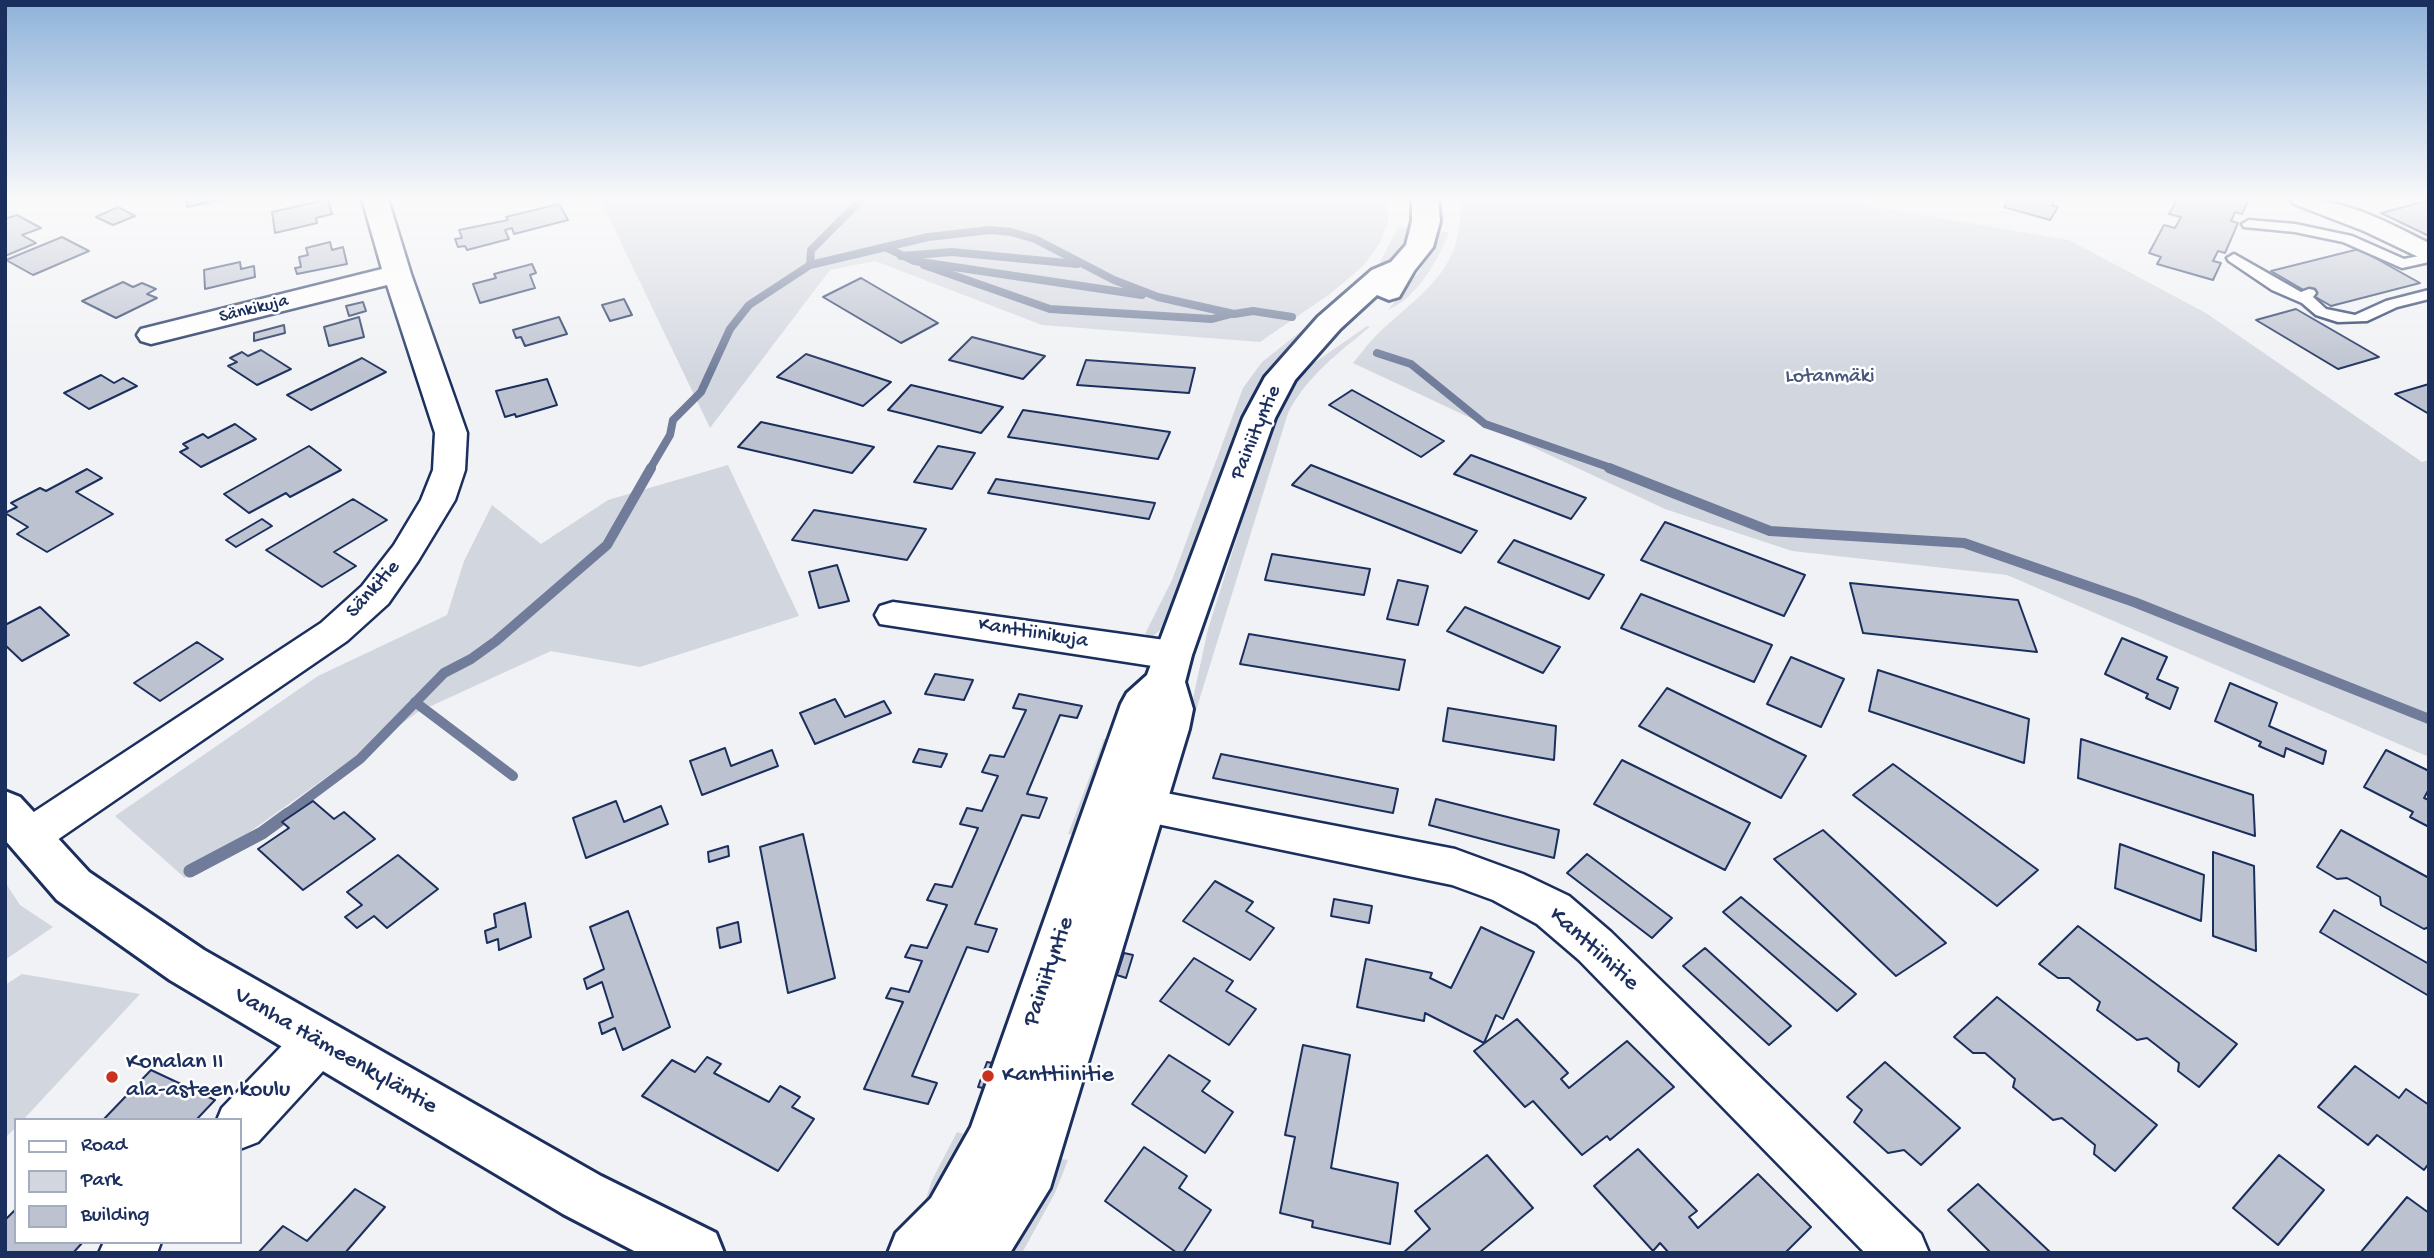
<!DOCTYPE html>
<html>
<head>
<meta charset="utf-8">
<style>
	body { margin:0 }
	#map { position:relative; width:2434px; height:1258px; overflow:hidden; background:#f1f2f5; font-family:"Gochi Hand",sans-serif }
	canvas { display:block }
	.frame { position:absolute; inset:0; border:7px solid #1b2f5e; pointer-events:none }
	.legend { position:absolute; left:14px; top:1118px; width:228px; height:126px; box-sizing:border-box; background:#fff; border:2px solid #a4acbf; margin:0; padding:9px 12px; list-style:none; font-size:21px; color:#1b2f5e }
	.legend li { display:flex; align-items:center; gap:14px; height:35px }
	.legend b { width:35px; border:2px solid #a4acbf }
</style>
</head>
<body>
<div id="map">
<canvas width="2434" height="1258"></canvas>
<div class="frame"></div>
<ul class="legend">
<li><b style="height:9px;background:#fff"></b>Road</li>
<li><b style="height:19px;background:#d2d6df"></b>Park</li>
<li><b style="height:19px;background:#bcc2d0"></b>Building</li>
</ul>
</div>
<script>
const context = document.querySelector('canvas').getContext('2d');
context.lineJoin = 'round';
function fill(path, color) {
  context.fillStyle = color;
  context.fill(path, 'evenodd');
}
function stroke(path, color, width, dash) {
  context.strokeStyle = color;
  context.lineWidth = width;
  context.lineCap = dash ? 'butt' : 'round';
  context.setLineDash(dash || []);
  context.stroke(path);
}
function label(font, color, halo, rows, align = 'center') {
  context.font = font + ' "Gochi Hand",sans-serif';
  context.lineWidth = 5;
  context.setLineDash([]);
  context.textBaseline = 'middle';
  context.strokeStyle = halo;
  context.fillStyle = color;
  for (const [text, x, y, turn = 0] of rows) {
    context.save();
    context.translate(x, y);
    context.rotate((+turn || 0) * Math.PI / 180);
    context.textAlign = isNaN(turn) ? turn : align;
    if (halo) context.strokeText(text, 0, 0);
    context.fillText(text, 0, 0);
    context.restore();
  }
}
fill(new Path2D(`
	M 600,199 L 1388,199 L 1388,221 L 1380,243 L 1363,266 L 1330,294 L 1260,342 L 1042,325 L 875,261 L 830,270 L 710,428 Z
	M 1460,199 L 1829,199 L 2069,240 L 2206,313 L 2422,462 L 2429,460 L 2429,757 L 2007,575 L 1792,551 L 1665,509 L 1353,363 C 1363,351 1373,337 1385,327 C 1430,287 1464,265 1460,199 Z
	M 1398,227 L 1412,229 C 1403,263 1374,276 1346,294 L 1379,264 Z
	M 1441,231 L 1449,233 C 1437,261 1418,297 1388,310 L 1420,270 Z
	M 1329,309 L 1261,378 L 1249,402 L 1229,454 L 1176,617 L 1152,637 L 1145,634 L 1172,580 L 1243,388 L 1262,362 Z
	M 1367,326 L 1370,327 C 1338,353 1307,376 1288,413 L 1194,717 L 1189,717 L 1208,629 L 1277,411 L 1301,372 Z
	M 728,465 L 799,616 L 640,667 L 551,651 L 418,712 L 185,878 L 115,816 L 318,676 L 447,615 L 464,561 L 492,505 L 541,544 L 608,500 Z
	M 1104,739 L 1117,741 L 1085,836 L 1068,834 Z
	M 5,882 L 20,905 L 53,927 L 5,960 Z
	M 22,974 L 140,994 L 23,1120 L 16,1120 L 16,1127 L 5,1138 L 5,985 Z
	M 957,1132 L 975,1137 L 922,1211 L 932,1180 Z
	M 1050,1157 L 1068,1160 L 1055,1193 L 1022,1253 L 999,1253 Z`), '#d2d6df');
stroke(new Path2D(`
	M 885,247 L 914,261 L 1142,295
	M 901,256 L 952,252 L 1077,264
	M 810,265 L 811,250 L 862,199
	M 924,265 L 1050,309 L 1212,319 L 1231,314
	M 1377,353 L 1411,364 L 1485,424 L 1614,469
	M 650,469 L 670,435 L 673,420 L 701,392 L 730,329 L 749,305 L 810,265 L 928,237 L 990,230 L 1011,232 L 1035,239 L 1114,280 L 1158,297 L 1234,314 L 1253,311 L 1292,317`), '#707c9a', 8);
stroke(new Path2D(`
	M 1609,468 L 1770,531 L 1964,543 L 2134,602 L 2429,719
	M 415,702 L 513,776
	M 285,815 L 360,759 L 444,673 L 471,659 L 496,641 L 607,545 L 651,468`), '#707c9a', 10);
stroke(new Path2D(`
	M 190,871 L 262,833 L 288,814`), '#707c9a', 13);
const building = new Path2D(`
	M 186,199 L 225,199 L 187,207 Z
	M 328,199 L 332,214 L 316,218 L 317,223 L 275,233 L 272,212 Z
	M 2002,199 L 2055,199 L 2052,205 L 2058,207 L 2050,220 L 2004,207 L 2008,200 Z
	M 2177,199 L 2249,199 L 2242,214 L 2235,212 L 2231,221 L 2238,223 L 2225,253 L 2218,251 L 2213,261 L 2221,263 L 2213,280 L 2157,264 L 2161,257 L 2149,253 L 2164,225 L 2175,228 L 2181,217 L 2169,214 Z
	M 2426,201 L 2429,202 L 2429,236 L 2381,213 Z
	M 559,204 L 568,220 L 514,234 L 512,228 L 505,230 L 509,239 L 467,250 L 465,246 L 458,247 L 455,239 L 462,238 L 459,230 L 508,220 L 506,217 Z
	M 118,207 L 135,216 L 113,225 L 96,217 Z
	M 17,215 L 41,228 L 22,235 L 36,243 L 5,256 L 5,219 Z
	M 62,237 L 89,251 L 33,275 L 6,260 Z
	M 330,242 L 332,250 L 343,247 L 347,264 L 297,274 L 295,268 L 301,267 L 299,257 L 308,255 L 306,248 Z
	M 2359,249 L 2420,283 L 2331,306 L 2271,271 Z
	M 240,262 L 241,269 L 254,266 L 255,277 L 205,289 L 204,270 Z
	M 532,264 L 536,273 L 530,275 L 535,288 L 480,303 L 473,284 L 496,278 L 494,274 Z
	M 861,278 L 938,323 L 901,343 L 823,297 Z
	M 123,282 L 133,287 L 142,283 L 156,289 L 147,294 L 157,298 L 116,318 L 82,301 Z
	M 624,299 L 632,315 L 610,321 L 602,305 Z
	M 363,302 L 366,311 L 349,316 L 346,306 Z
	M 2296,309 L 2379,357 L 2338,369 L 2256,320 Z
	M 359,317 L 364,337 L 329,346 L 324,327 Z
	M 559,317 L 567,334 L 525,346 L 521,337 L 516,338 L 513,330 Z
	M 284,325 L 285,333 L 254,341 L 254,333 Z
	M 972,337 L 1045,356 L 1023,379 L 949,360 Z
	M 261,350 L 291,369 L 257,385 L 228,366 L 237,362 L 230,358 L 242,352 L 248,356 Z
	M 806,354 L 891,382 L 863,406 L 777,377 Z
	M 362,358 L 386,372 L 311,410 L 287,395 Z
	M 1086,360 L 1195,368 L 1189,393 L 1077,385 Z
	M 101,375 L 114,383 L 123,378 L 137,386 L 89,409 L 64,393 Z
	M 547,379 L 557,405 L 516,417 L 515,414 L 505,417 L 496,391 Z
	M 2429,384 L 2429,414 L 2395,394 Z
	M 911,385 L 1003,407 L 981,433 L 888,410 Z
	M 1352,390 L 1444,441 L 1421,457 L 1329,405 Z
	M 1023,410 L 1170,432 L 1158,459 L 1008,437 Z
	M 761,422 L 874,447 L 852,473 L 738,447 Z
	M 235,424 L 256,439 L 201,467 L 180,452 L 188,448 L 183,444 L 203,434 L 208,438 Z
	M 309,446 L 341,470 L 290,497 L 286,493 L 249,513 L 224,494 Z
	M 938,446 L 975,453 L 952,489 L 914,482 Z
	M 1471,455 L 1586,498 L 1571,519 L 1454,474 Z
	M 1311,465 L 1477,531 L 1461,553 L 1292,485 Z
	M 87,469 L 102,478 L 76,492 L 113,514 L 47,552 L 17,534 L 28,527 L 5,513 L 17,507 L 11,503 L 40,488 L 46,491 Z
	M 996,479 L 1155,503 L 1149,519 L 988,493 Z
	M 353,499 L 387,520 L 334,552 L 356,566 L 322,587 L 266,550 Z
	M 814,510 L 926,529 L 907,560 L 792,540 Z
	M 262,519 L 272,526 L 236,547 L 226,540 Z
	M 1665,522 L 1805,575 L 1784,616 L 1641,560 Z
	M 1514,540 L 1604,575 L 1589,599 L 1498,562 Z
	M 1272,554 L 1370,569 L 1364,595 L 1265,580 Z
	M 837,565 L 849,601 L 819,608 L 809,572 Z
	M 1398,580 L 1428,586 L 1418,625 L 1387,619 Z
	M 1850,583 L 2018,600 L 2037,652 L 1863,633 Z
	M 1641,594 L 1772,645 L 1754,682 L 1621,628 Z
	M 40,607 L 69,635 L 22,661 L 5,645 L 5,625 Z
	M 1465,607 L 1560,647 L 1543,673 L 1447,631 Z
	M 1249,634 L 1405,660 L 1399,690 L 1240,664 Z
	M 2122,638 L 2167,657 L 2157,679 L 2178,688 L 2170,709 L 2146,698 L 2148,694 L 2105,674 Z
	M 197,642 L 223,659 L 160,701 L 134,683 Z
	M 1791,657 L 1844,679 L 1821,727 L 1767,704 Z
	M 1878,670 L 2029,719 L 2024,763 L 1869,711 Z
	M 935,674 L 973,680 L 964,700 L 925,694 Z
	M 2230,683 L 2277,703 L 2269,726 L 2326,751 L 2323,764 L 2286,748 L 2284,757 L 2259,746 L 2261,742 L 2215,721 Z
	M 1667,688 L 1806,756 L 1781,798 L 1639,726 Z
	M 1019,694 L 1082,706 L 1077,718 L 1060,715 L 1027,794 L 1047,798 L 1039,818 L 1022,815 L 975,924 L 997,929 L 988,952 L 967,947 L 912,1076 L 937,1083 L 928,1104 L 864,1089 L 903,1002 L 886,998 L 891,988 L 909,992 L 922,961 L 905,957 L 911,945 L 927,948 L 947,905 L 927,900 L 935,884 L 952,887 L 978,828 L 960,824 L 967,808 L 982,811 L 998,776 L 982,772 L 990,755 L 1004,757 L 1026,710 L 1013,708 Z
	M 835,699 L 845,717 L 884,701 L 891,713 L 815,744 L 800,713 Z
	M 1448,708 L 1556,726 L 1554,760 L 1443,741 Z
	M 2081,739 L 2253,795 L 2255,836 L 2078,778 Z
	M 725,748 L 731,766 L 772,750 L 778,766 L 702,795 L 690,761 Z
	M 919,749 L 947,754 L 941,767 L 913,762 Z
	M 2386,750 L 2429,771 L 2429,789 L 2424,798 L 2429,800 L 2429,827 L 2410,817 L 2413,812 L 2364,787 Z
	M 1221,754 L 1398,789 L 1393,813 L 1213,778 Z
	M 1622,760 L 1750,823 L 1725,870 L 1594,804 Z
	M 1893,764 L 2038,870 L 1997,906 L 1853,795 Z
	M 1436,799 L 1559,830 L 1554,858 L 1429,825 Z
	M 313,801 L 334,819 L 344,812 L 375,839 L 303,890 L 258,849 L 289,828 L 282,822 Z
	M 616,801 L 624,822 L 661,806 L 668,824 L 586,858 L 573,818 Z
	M 1823,830 L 1946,943 L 1896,976 L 1774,859 Z
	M 2341,830 L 2429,878 L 2429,927 L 2424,929 L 2381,905 L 2380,897 L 2347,878 L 2337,879 L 2317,867 Z
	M 803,834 L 835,978 L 788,993 L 760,847 Z
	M 2120,844 L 2204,875 L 2201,921 L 2115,888 Z
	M 728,846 L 729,856 L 709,862 L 708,852 Z
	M 2213,852 L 2254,866 L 2256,951 L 2213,936 Z
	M 1587,854 L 1672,918 L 1652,938 L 1567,873 Z
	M 398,855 L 438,889 L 387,928 L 374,916 L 357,928 L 345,917 L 362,905 L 347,892 Z
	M 1215,881 L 1253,902 L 1246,911 L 1274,928 L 1250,960 L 1183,921 Z
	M 1741,897 L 1856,994 L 1837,1011 L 1723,912 Z
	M 1334,899 L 1372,906 L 1369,923 L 1331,916 Z
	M 525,903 L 531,937 L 499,950 L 498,939 L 487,943 L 485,931 L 496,927 L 494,914 Z
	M 2334,910 L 2429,964 L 2429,996 L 2320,932 Z
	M 628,911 L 670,1027 L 623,1050 L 615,1028 L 602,1034 L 599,1023 L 613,1017 L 602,982 L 587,989 L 584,979 L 604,969 L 590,927 Z
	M 738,922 L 741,942 L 720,948 L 717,928 Z
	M 2078,926 L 2237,1044 L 2199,1087 L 2178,1071 L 2179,1063 L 2147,1038 L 2137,1040 L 2097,1010 L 2100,1002 L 2069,978 L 2058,978 L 2039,964 Z
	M 1481,927 L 1534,952 L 1503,1019 L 1496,1015 L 1484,1043 L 1425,1013 L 1424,1021 L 1357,1007 L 1366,959 L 1432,973 L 1430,978 L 1451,988 Z
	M 1705,948 L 1791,1026 L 1769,1045 L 1683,966 Z
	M 1124,953 L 1133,955 L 1126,978 L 1117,975 Z
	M 1194,958 L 1233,981 L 1226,991 L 1256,1009 L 1229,1045 L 1160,1001 Z
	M 1997,997 L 2157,1125 L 2115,1171 L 2094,1154 L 2095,1145 L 2062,1118 L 2053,1120 L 2013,1087 L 2015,1079 L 1985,1053 L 1973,1053 L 1954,1037 Z
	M 1517,1019 L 1568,1073 L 1561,1079 L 1569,1088 L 1627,1041 L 1674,1087 L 1610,1140 L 1607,1136 L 1582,1155 L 1533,1101 L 1525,1107 L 1474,1051 Z
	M 1303,1045 L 1350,1055 L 1331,1168 L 1398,1183 L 1390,1244 L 1312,1227 L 1313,1221 L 1280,1213 L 1295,1137 L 1285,1135 Z
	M 1169,1055 L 1210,1081 L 1202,1091 L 1233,1112 L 1205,1153 L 1132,1104 Z
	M 707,1057 L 721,1064 L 714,1073 L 769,1102 L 780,1086 L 800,1097 L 792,1107 L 814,1119 L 778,1171 L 642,1096 L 672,1060 L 695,1072 Z
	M 987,1062 L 997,1064 L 988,1089 L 978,1087 Z
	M 1885,1062 L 1960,1128 L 1921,1165 L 1904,1150 L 1888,1153 L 1854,1122 L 1862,1110 L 1847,1097 Z
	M 2355,1066 L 2399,1098 L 2406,1089 L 2429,1105 L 2429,1163 L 2424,1170 L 2377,1135 L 2368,1145 L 2318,1107 Z
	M 151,1070 L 215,1100 L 196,1120 L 103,1120 Z
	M 1144,1147 L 1187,1176 L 1179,1188 L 1211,1210 L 1183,1253 L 1177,1253 L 1105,1201 Z
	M 1638,1149 L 1697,1211 L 1689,1217 L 1698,1228 L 1758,1174 L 1811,1227 L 1785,1253 L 1669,1253 L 1660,1243 L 1653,1251 L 1594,1186 Z
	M 1487,1155 L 1533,1208 L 1479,1253 L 1403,1253 L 1430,1229 L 1415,1211 Z
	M 2279,1155 L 2324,1190 L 2278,1245 L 2233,1208 Z
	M 1978,1184 L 2051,1253 L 1991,1253 L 1948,1210 Z
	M 355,1189 L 385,1207 L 345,1253 L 258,1253 L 283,1226 L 307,1241 Z
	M 2407,1197 L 2429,1213 L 2429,1253 L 2361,1252 Z
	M 16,1209 L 16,1242 L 83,1242 L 73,1253 L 5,1253 L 5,1220 Z`);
fill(building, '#bcc2d0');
stroke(building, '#1b2f5e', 2);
const service = new Path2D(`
	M 2249,220 L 2295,224 L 2352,236 L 2404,259 L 2429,254 L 2429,262 L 2402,268 L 2343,242 L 2295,232 L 2244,227 L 2242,224 Z
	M 2234,254 L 2301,292 L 2309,289 L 2314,290 L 2316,293 L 2313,297 L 2326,309 L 2355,315 L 2386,301 L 2429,290 L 2429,299 L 2397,307 L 2367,321 L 2338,322 L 2316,315 L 2302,303 L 2272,290 L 2229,261 L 2227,258 Z`);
const minor = new Path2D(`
	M 362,199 L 388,199 L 411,274 L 467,433 L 465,470 L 455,500 L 418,561 L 388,604 L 347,641 L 44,849 L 29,854 L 14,849 L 8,837 L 14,825 L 321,623 L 362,586 L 394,545 L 421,500 L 433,470 L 435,433 L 387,285 L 151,344 L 141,341 L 137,335 L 141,329 L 382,269 Z
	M 2290,199 C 2343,197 2383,220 2429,243 L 2429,262 L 2364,231 L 2294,204 Z
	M 893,602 L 1172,641 L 1185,645 L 1191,655 L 1185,665 L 1172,669 L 880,624 L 875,615 L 880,606 Z
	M 1114,783 L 1455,849 L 1523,874 L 1569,896 L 1611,932 L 1921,1234 L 1929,1253 L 1865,1253 L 1579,960 L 1537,924 L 1493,900 L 1452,885 L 1099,812 L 1093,800 L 1099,788 Z
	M 318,1020 L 335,1026 L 342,1042 L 335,1058 L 258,1142 L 240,1149 L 240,1120 L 217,1120 L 222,1108 L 301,1026 Z
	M 104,1242 L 161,1242 L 157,1253 L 99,1253 Z`);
const tertiary = new Path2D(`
	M 1412,199 L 1438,199 L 1440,221 L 1433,247 L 1414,271 L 1399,297 L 1389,300 L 1377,295 L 1340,329 L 1295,380 L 1275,418 L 1192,655 L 1185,682 L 1193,709 L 1189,729 L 1050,1188 L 1010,1253 L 888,1253 L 896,1233 L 931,1198 L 971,1127 L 1121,704 L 1127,693 L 1147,675 L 1243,418 L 1265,377 L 1318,317 L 1372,270 L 1391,262 L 1406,245 L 1412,221 Z
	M 5,791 L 20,797 L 89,872 L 204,950 L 601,1176 L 716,1233 L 724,1253 L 638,1253 L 563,1214 L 170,980 L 57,900 L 5,840 Z`);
stroke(service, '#1b2f5e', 5);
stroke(minor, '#1b2f5e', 5);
stroke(tertiary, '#1b2f5e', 6);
fill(service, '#fff');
fill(minor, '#fff');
fill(tertiary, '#fff');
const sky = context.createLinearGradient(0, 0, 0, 375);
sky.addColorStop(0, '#8eb2d9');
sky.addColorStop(0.53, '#f9f9fa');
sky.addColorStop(1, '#f9f9fa00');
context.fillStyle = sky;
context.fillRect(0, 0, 2434, 375);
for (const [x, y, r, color] of [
	[988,1076,7,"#c8321e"],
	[112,1077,7,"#c8321e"]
]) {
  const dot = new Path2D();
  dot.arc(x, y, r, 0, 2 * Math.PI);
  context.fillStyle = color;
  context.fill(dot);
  stroke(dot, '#fff', 2.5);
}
label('18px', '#1b2f5e', '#fff', [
	["Sänkikuja",254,310,-14]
]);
label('21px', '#49597e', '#fff', [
	["Lotanmäki",1830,378]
]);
label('21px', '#1b2f5e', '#fff', [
	["Painiityntie",1257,433,-67],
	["Sänkitie",374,590,-48],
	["Kanttiinikuja",1033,634,9]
]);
label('24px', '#1b2f5e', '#fff', [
	["Kanttiinitie",1593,950,42],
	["Painiityntie",1050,972,-71],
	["Vanha Hämeenkyläntie",335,1052,30]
]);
label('24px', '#1b2f5e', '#fff', [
	["Konalan II",126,1063],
	["ala-asteen koulu",126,1091],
	["Kanttiinitie",1002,1076]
], 'left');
</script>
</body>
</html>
